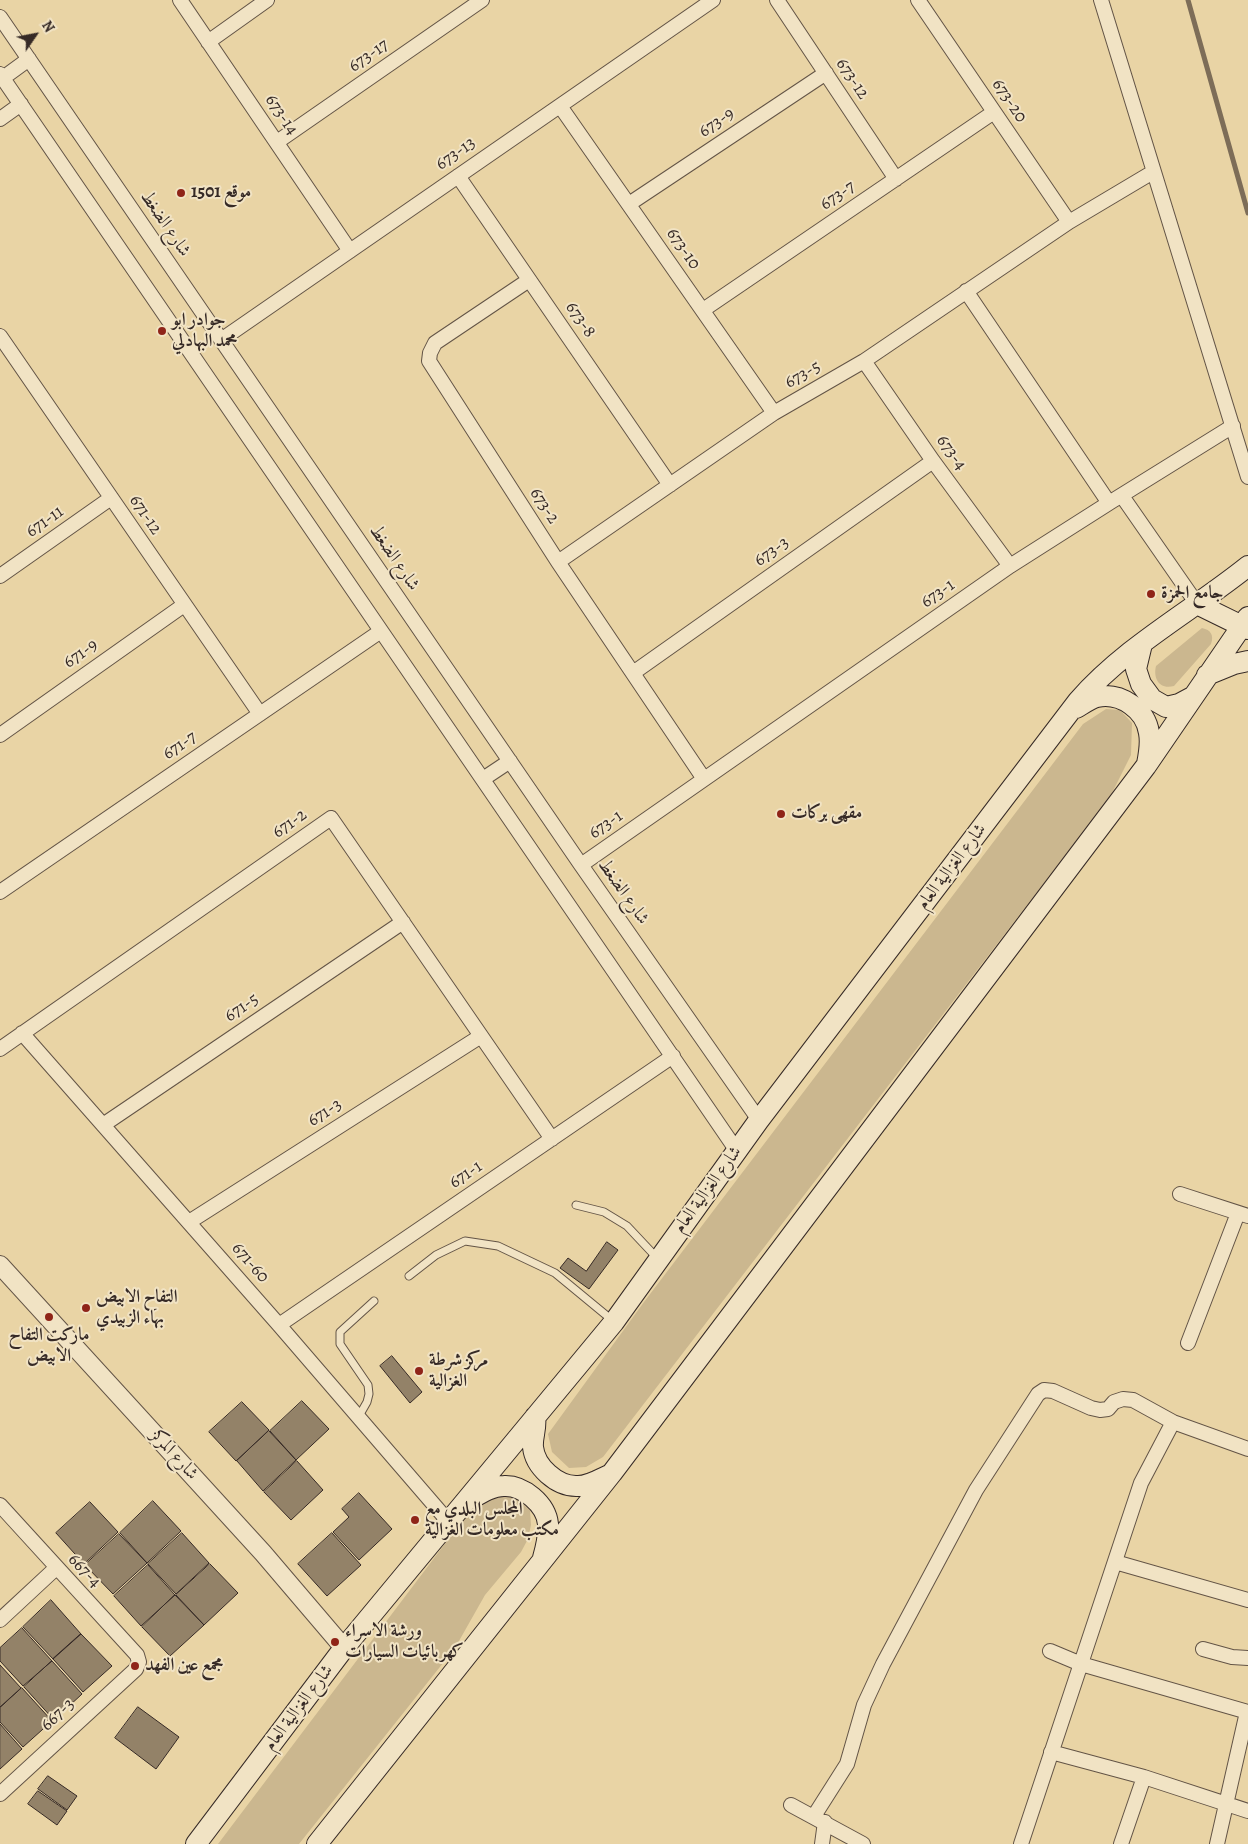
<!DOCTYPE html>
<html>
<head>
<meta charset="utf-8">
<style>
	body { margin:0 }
	#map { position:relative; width:1248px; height:1844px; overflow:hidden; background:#e9d4a5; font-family:Alegreya,serif }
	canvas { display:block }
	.north { position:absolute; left:10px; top:10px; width:50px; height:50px; -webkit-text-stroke:4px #f1e3c4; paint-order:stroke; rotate:57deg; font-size:14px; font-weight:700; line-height:20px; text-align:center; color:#362a26 }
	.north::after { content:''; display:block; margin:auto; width:18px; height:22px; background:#362a26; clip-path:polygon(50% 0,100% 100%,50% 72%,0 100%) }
</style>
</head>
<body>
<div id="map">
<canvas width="1248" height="1844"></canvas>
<div class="north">N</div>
</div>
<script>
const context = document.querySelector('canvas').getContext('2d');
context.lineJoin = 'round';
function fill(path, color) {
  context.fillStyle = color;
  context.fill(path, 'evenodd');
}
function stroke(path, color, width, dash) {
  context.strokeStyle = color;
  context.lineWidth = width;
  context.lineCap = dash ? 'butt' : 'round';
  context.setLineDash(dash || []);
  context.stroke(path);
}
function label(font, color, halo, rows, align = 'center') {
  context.font = font + ' Alegreya,Amiri,serif';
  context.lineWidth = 4;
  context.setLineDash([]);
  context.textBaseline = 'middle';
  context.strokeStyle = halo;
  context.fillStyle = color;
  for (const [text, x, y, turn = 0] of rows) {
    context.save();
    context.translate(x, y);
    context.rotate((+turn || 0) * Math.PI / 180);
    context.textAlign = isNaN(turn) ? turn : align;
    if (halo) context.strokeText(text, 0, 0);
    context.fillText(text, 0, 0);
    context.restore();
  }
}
fill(new Path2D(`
	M 1202,628 C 1211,630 1214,635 1211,644 L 1174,686 C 1159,690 1153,678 1156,666 Z
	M 1106,709 L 1120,710 L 1132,723 L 1131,755 L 1110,797 L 603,1457 L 586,1467 L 569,1468 L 552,1452 L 548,1434 L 644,1302 L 1083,724 Z
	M 513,1490 L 530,1510 L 531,1525 L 528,1539 L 521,1552 L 485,1595 L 455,1648 L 299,1844 L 218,1844 L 478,1500 Z`), '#cbb78f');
stroke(new Path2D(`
	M 1188,0 L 1248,213`), '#7d6d58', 5);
const building = new Path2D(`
	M 607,1242 L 618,1250 L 589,1289 L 560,1268 L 568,1258 L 586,1271 Z
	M 392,1356 L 422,1392 L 410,1403 L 380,1366 Z
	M 302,1401 L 329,1429 L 296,1460 L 270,1431 Z
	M 242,1402 L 269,1430 L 236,1461 L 209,1432 Z
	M 269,1431 L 296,1460 L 263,1491 L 237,1461 Z
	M 297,1461 L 323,1490 L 291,1520 L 264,1492 Z
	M 359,1493 L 392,1529 L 359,1560 L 333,1532 L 349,1517 L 342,1509 Z
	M 153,1501 L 181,1531 L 147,1563 L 120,1533 Z
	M 90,1502 L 118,1532 L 84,1564 L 56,1533 Z
	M 182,1533 L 209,1563 L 176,1594 L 148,1564 Z
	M 332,1533 L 361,1565 L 327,1596 L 298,1564 Z
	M 119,1534 L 147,1563 L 113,1594 L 85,1565 Z
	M 210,1564 L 238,1593 L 204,1625 L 176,1595 Z
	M 148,1565 L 175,1595 L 141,1626 L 114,1596 Z
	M 175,1595 L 204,1625 L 170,1656 L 142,1627 Z
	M 51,1600 L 81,1634 L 53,1659 L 23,1627 Z
	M 22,1628 L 52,1661 L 23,1686 L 0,1661 L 0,1648 Z
	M 81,1634 L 112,1666 L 83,1692 L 53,1659 Z
	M 52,1661 L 82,1694 L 54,1720 L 24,1687 Z
	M 0,1665 L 21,1688 L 0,1707 Z
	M 22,1688 L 52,1721 L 23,1747 L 0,1722 L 0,1708 Z
	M 138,1707 L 179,1737 L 156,1769 L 115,1738 Z
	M 0,1724 L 22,1749 L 0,1769 Z
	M 48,1776 L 77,1796 L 67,1810 L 38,1789 Z
	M 38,1791 L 67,1811 L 57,1825 L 28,1804 Z`);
fill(building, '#938268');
stroke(building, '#362a26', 1);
const service = new Path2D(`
	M 576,1205 L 604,1212 L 627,1226 L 658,1259
	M 409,1276 L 436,1255 L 465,1241 L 498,1246 L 555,1273 L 612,1320
	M 359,1416 L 367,1402 L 369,1394 L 368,1385 L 340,1344 L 340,1332 L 374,1301`);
const minor = new Path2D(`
	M 180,0 L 350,251
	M 777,0 L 896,179
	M 918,0 L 1069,222
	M 1101,0 L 1248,477
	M 0,17 L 581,865 L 759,1120
	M 208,42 L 267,0
	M 0,74 L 737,1151
	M 3,78 L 29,59
	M 560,106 L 774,413
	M 0,119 L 21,104
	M 277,142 L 482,0
	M 458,176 L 670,485
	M 629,204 L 826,73
	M 529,280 L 435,343 L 430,353 L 429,361 L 558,562 L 704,779
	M 703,310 L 994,112
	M 0,336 L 260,714
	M 221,340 L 713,0
	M 864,361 L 933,461 L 1010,566
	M 1122,496 L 1197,604
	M 1109,503 L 1233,426
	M 558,562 L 774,413 L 864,361 L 1069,222 L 1153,172
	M 0,576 L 111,498
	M 633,673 L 933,461
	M 0,735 L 184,605
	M 483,779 L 510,761
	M 581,865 L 1010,566 L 1109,503 L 966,291
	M 0,892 L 381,631
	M 22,1033 L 279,1325 L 448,1521
	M 0,1049 L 331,818 L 552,1139
	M 103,1125 L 403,922
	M 1180,1194 L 1248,1216
	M 189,1222 L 481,1036
	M 279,1325 L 673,1056
	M 1188,1343 L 1238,1213
	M 0,1505 L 137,1655 L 139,1662 L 136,1669 L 0,1794
	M 1115,1562 L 1248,1600
	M 0,1620 L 56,1568
	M 1203,1649 L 1232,1657 L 1248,1658
	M 1050,1651 L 1081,1664 L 1248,1712
	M 1051,1752 L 1144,1777 L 1248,1811
	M 791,1805 L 863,1844
	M 814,1816 L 847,1764 L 864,1705 L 883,1664 L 976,1490 L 1038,1394 L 1044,1390 L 1053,1391 L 1091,1408 L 1100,1410 L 1108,1409 L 1114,1402 L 1123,1399 L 1133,1400 L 1173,1422 L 1248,1449
	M 822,1844 L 825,1822
	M 1021,1844 L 1141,1483 L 1173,1422
	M 1121,1844 L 1144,1777
	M 1217,1844 L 1247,1712`);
const tertiary = new Path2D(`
	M 0,1265 L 263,1553 L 344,1648`);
const secondary = new Path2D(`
	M 1197,604 L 1248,629
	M 1142,644 L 1136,669 L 1141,684 L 1152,699 L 1166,707 L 1179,704 L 1194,696
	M 1207,675 L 1234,664 L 1248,661
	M 1076,708 C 1083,704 1090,699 1097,697 C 1121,692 1146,710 1149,733 C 1151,743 1149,754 1147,764
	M 535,1417 C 537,1428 532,1437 533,1447 C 535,1467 557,1486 576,1486 C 588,1487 598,1480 609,1475
	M 471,1499 C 481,1493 492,1486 504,1486 C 523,1485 546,1504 548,1524 C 549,1535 546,1547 543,1558
	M 196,1844 L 344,1648 L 614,1322 L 759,1120 L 1078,701 C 1126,646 1192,611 1248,566
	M 317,1844 L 612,1473 L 1146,766 L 1248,617`);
stroke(service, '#635446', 9);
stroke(minor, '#635446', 16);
stroke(tertiary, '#635446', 20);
stroke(secondary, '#362a26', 22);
stroke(service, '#f1e3c4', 7);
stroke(minor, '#f1e3c4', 14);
stroke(tertiary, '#f1e3c4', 18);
stroke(secondary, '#f1e3c4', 20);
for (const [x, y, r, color] of [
	[181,193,5,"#8f2418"],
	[162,331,5,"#8f2418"],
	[1151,594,5,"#8f2418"],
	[781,814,5,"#8f2418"],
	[86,1308,5,"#8f2418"],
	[49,1317,5,"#8f2418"],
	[419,1371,5,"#8f2418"],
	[415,1520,5,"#8f2418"],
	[335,1642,5,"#8f2418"],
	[135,1666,5,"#8f2418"]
]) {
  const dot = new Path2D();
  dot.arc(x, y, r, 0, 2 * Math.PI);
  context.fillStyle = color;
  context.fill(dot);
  stroke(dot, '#f1e3c4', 2);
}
label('18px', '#362a26', '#f1e3c4', [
	["673-17",369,56,-35],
	["673-12",852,79,56],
	["673-20",1009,101,56],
	["673-14",281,115,56],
	["673-9",717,123,-34],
	["673-13",456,154,-35],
	["673-7",838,196,-34],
	["شارع الضغط",165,224,56],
	["673-10",683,249,55],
	["673-8",580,320,55],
	["673-5",803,375,-30],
	["673-4",951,453,55],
	["673-2",544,506,57],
	["671-12",145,515,56],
	["671-11",45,522,-35],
	["673-3",772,552,-35],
	["شارع الضغط",394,558,56],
	["673-1",938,594,-35],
	["671-9",81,654,-35],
	["671-7",180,746,-34],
	["671-2",290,824,-35],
	["673-1",606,825,-35],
	["شارع الغزالية العام",952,867,-53],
	["شارع الضغط",623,892,55],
	["671-5",242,1008,-34],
	["671-3",325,1113,-33],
	["671-1",466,1175,-34],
	["شارع الغزالية العام",708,1190,-54],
	["671-60",250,1263,49],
	["شارع المركز",174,1455,48],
	["667-4",84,1571,47],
	["شارع الغزالية العام",299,1708,-53],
	["667-3",58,1715,-43]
]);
label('bold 18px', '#362a26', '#f1e3c4', [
	["موقع 1501",191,193],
	["جوادر ابو",172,321],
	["محمد البهادلي",172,342],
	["جامع الحمزة",1161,594],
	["مقهى بركات",791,814],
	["التفاح الابيض",96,1298],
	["بهاء الزبيدي",96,1319],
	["ماركت التفاح",49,1336,"center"],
	["الابيض",49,1357,"center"],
	["مركز شرطة",429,1361],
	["الغزالية",429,1382],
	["المجلس البلدي مع",425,1510],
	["مكتب معلومات الغزالية",425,1531],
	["ورشة الاسراء",345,1632],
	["كهربائيات السيارات",345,1653],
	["مجمع عين الفهد",145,1666]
], 'left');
</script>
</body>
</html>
